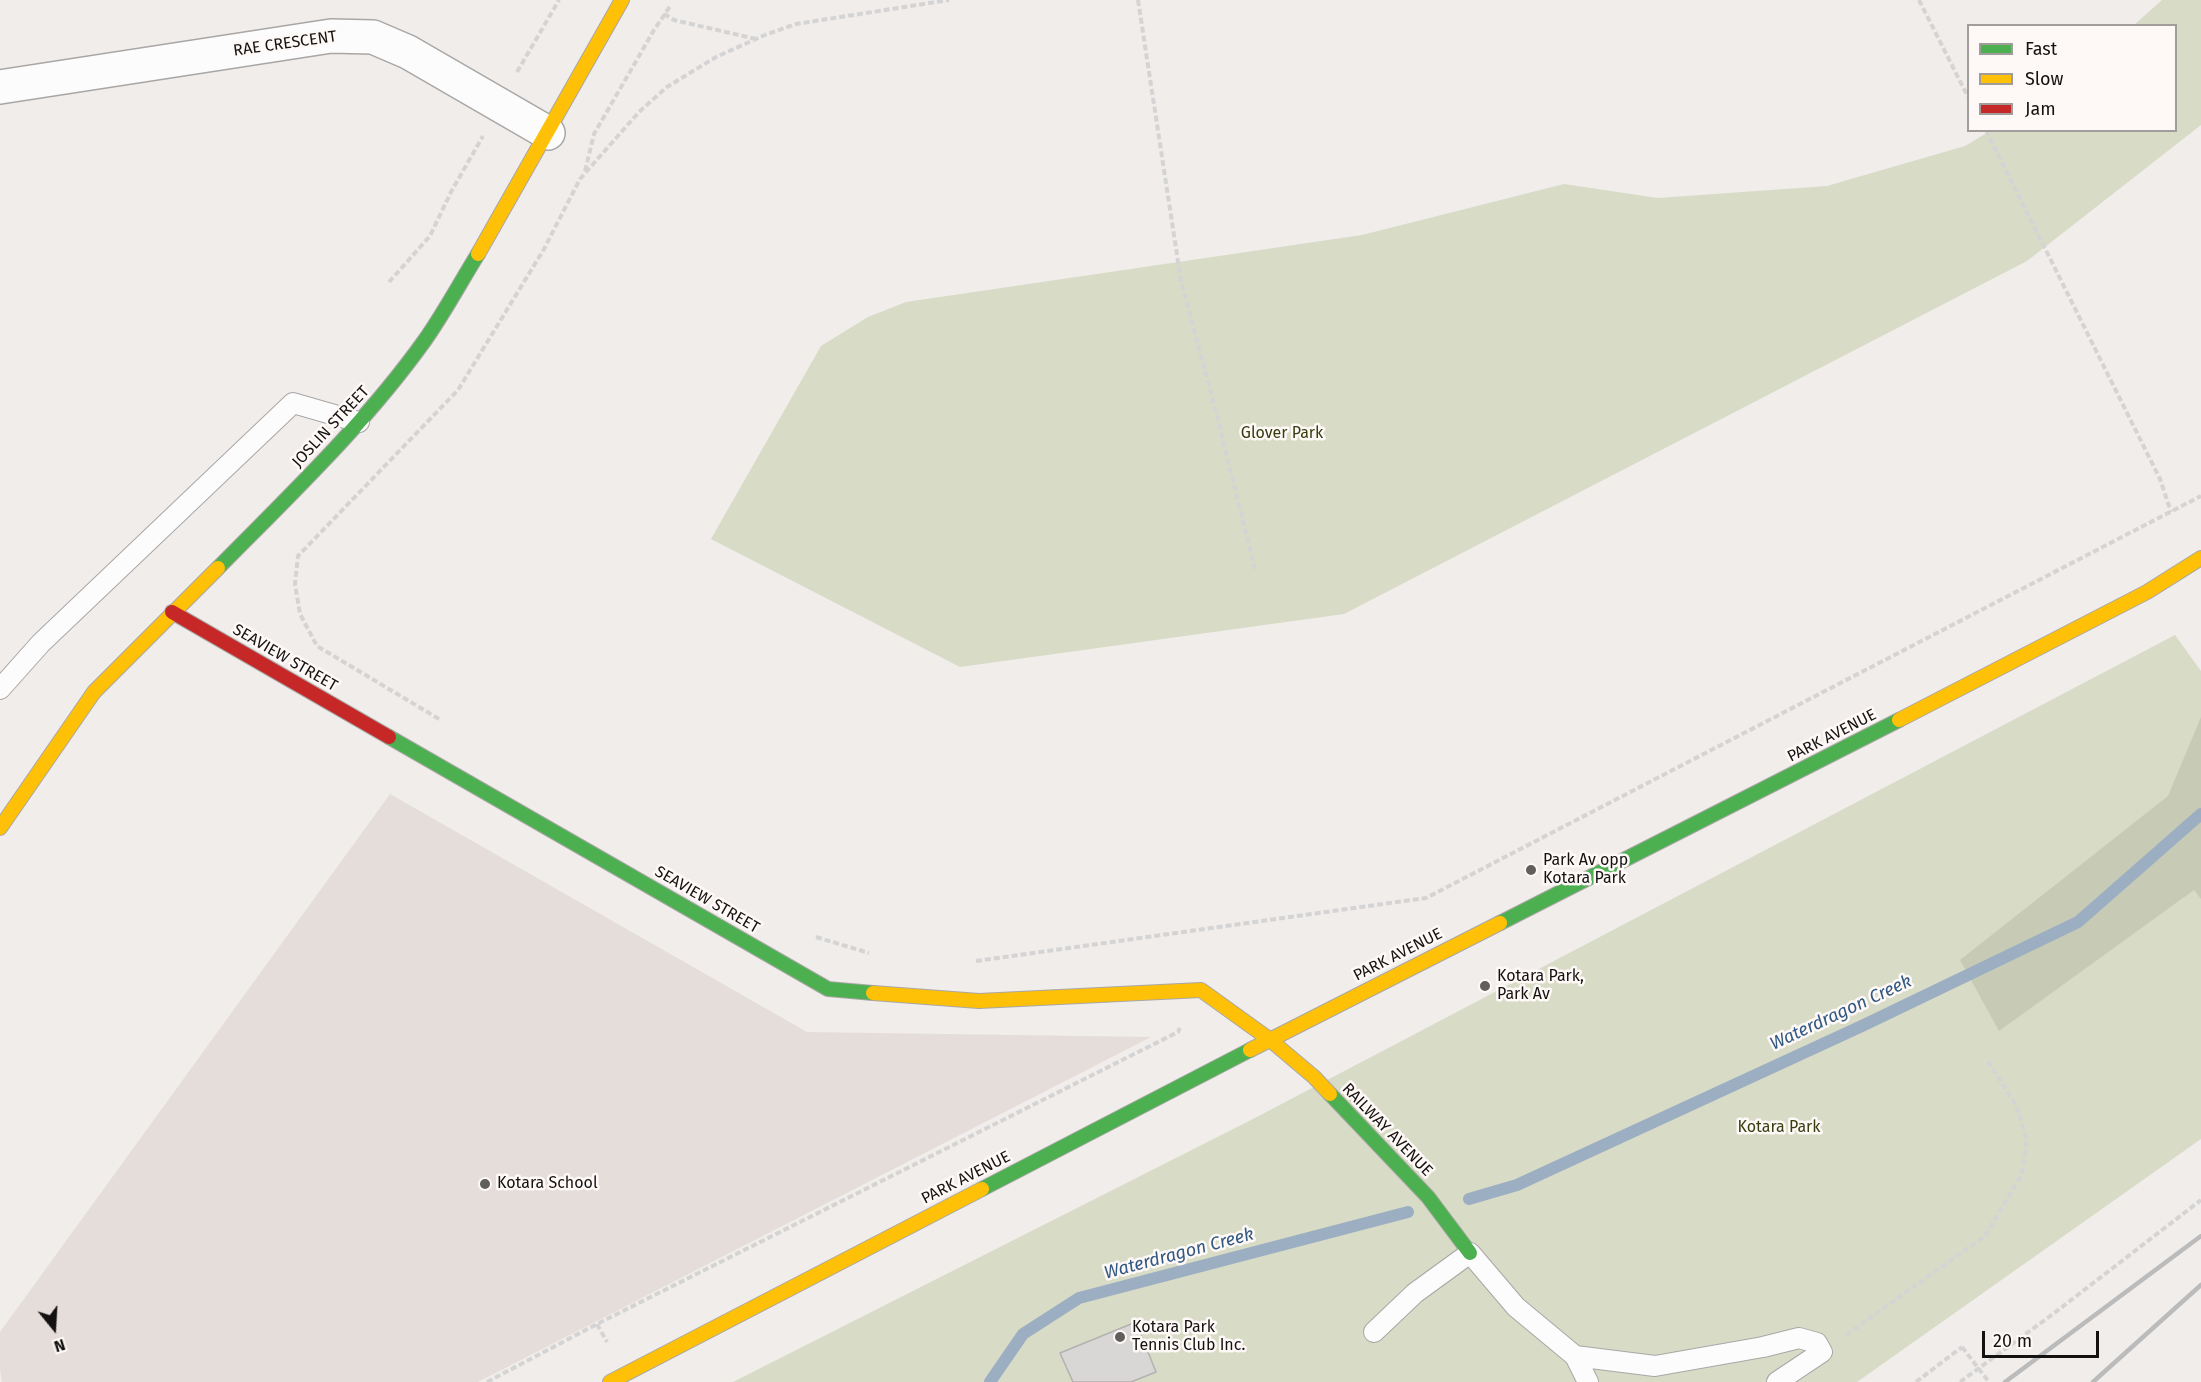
<!DOCTYPE html>
<html>
<head>
<meta charset="utf-8">
<style>
	body { margin:0 }
	#map { position:relative; width:2201px; height:1382px; overflow:hidden; background:#f0edeb; font-family:"Fira Sans",sans-serif }
	canvas { display:block }
	.legend { position:absolute; left:1967px; top:24px; width:210px; height:108px; box-sizing:border-box; background:#fef9f7; border:2px solid #a09d9b; margin:0; padding:8px 10px; list-style:none; font-size:18px; color:#141211 }
	.legend li { display:flex; align-items:center; gap:12px; height:30px }
	.legend b { width:30px; border:2px solid #a09d9b }
	.north { position:absolute; left:24px; top:1298px; width:60px; height:60px; -webkit-text-stroke:4px #fef9f7; paint-order:stroke; rotate:162deg; font-size:16px; font-weight:700; line-height:24px; text-align:center; color:#141211 }
	.north::after { content:''; display:block; margin:auto; width:21px; height:27px; background:#141211; clip-path:polygon(50% 0,100% 100%,50% 72%,0 100%) }
	.scale { position:absolute; left:1982px; top:1331px; width:117px; height:27px; box-sizing:border-box; border:3px solid #141211; border-top:0; padding-left:8px; font-size:18px; line-height:21px; white-space:nowrap; color:#141211; -webkit-text-stroke:4px #fef9f7; paint-order:stroke }
</style>
</head>
<body>
<div id="map">
<canvas width="2201" height="1382"></canvas>
<ul class="legend">
<li><b style="height:8px;background:#4caf50"></b>Fast</li>
<li><b style="height:8px;background:#ffc107"></b>Slow</li>
<li><b style="height:8px;background:#c62828"></b>Jam</li>
</ul>
<div class="north">N</div>
<div class="scale">20 m</div>
</div>
<script>
const context = document.querySelector('canvas').getContext('2d');
context.lineJoin = 'round';
function fill(path, color) {
  context.fillStyle = color;
  context.fill(path, 'evenodd');
}
function stroke(path, color, width, dash) {
  context.strokeStyle = color;
  context.lineWidth = width;
  context.lineCap = dash ? 'butt' : 'round';
  context.setLineDash(dash || []);
  context.stroke(path);
}
function label(font, color, halo, rows, align = 'center') {
  context.font = font + ' "Fira Sans",sans-serif';
  context.lineWidth = 5;
  context.setLineDash([]);
  context.textBaseline = 'middle';
  context.strokeStyle = halo;
  context.fillStyle = color;
  for (const [text, x, y, turn = 0] of rows) {
    context.save();
    context.translate(x, y);
    context.rotate((+turn || 0) * Math.PI / 180);
    context.textAlign = isNaN(turn) ? turn : align;
    if (halo) context.strokeText(text, 0, 0);
    context.fillText(text, 0, 0);
    context.restore();
  }
}
fill(new Path2D(`
	M 390,794 L 807,1032 L 1151,1037 L 478,1382 L 2,1382 L 0,1370 L 0,1332 Z`), '#e5ddda');
fill(new Path2D(`
	M 2162,0 L 2201,0 L 2201,125 L 2027,261 L 1344,614 L 960,667 L 711,539 L 821,346 L 868,317 L 906,302 L 1362,235 L 1564,184 L 1658,198 L 1827,186 L 1965,146 L 1990,131 L 2176,130 L 2176,26 L 2134,25 Z
	M 2175,635 L 2201,671 L 2201,1139 L 1857,1382 L 733,1382 L 1253,1119 Z`), '#d8dbc6');
fill(new Path2D(`
	M 2201,717 L 2201,899 L 2194,890 L 1999,1031 L 1960,960 L 2168,796 Z`), '#c7cbb5');
stroke(new Path2D(`
	M 1469,1199 L 1517,1185 L 1864,1025 L 2078,922 L 2201,814
	M 990,1382 L 1023,1334 L 1079,1298 L 1408,1212`), '#9caec2', 12);
const building = new Path2D(`
	M 1136,1322 L 1156,1372 L 1131,1382 L 1073,1382 L 1060,1353 Z`);
fill(building, '#d9d6d6');
stroke(building, '#b4b1b0', 1.5);
const lane = new Path2D(`
	M 0,689 L 41,643 L 293,403 L 359,422
	M 1374,1332 L 1415,1293 L 1470,1253 L 1516,1307 L 1575,1356 L 1655,1366 L 1763,1347 L 1799,1338 L 1817,1343 L 1822,1352 L 1777,1382
	M 1575,1356 L 1588,1382`);
const street = new Path2D(`
	M 0,87 L 331,36 L 373,37 L 408,52 L 548,133`);
const fast = new Path2D(`
	M 218,568 C 290,495 365,424 425,340 C 444,313 460,283 478,254
	M 389,737 L 828,989 L 873,993
	M 1500,923 L 1899,720
	M 1330,1094 L 1428,1197 L 1470,1253
	M 982,1189 L 1250,1050`);
const slow = new Path2D(`
	M 478,254 L 622,0
	M 1899,720 L 2147,592 L 2201,558
	M 0,828 L 94,692 L 218,568
	M 873,993 L 979,1001 L 1201,990 L 1269,1039 L 1314,1077 L 1330,1094
	M 1250,1050 L 1500,923
	M 610,1382 L 982,1189`);
const jam = new Path2D(`
	M 172,612 L 389,737`);
stroke(lane, '#a9a7a6', 22);
stroke(street, '#a9a7a6', 36);
stroke(fast, '#a9a7a6', 16);
stroke(slow, '#a9a7a6', 16);
stroke(jam, '#a9a7a6', 16);
stroke(new Path2D(`
	M 1138,0 L 1181,281 L 1215,408 L 1255,569
	M 1919,0 L 1968,97
	M 664,14 L 674,20 L 756,39
	M 517,72 L 559,0
	M 1986,130 L 2160,479 L 2171,512
	M 585,171 L 594,134 L 654,30 L 671,5
	M 389,282 L 430,236 L 451,192 L 483,136
	M 439,719 L 317,646 L 300,614 L 295,584 L 298,556 L 458,390 L 544,249 L 580,179 L 639,112 L 667,87 L 716,57 L 765,35 L 796,24 L 949,0
	M 816,937 L 869,953
	M 976,961 L 1426,898 L 2201,496
	M 597,1324 L 607,1342
	M 1846,1335 L 1985,1236 L 2022,1174 L 2027,1140 L 2016,1105 L 1987,1060
	M 487,1382 L 597,1324 L 1178,1032 L 1180,1028
	M 1916,1382 L 1962,1347
	M 1960,1382 L 2053,1314 L 2201,1200`), '#d5d4d4', 4, [6, 3]);
stroke(lane, '#fdfcfc', 20);
stroke(street, '#fdfcfc', 33);
stroke(fast, '#4caf50', 14);
stroke(slow, '#ffc107', 14);
stroke(jam, '#c62828', 14);
stroke(new Path2D(`
	M 2005,1382 L 2201,1236
	M 2093,1382 L 2201,1285`), '#bcbbbb', 4.5);
stroke(new Path2D(`
	M 1962,1347 L 1989,1382`), '#d5d4d4', 4, [6, 3]);
for (const [x, y, r, color] of [
	[1531,870,6,"#615f5d"],
	[1485,986,6,"#615f5d"],
	[485,1184,6,"#615f5d"],
	[1120,1337,6,"#615f5d"]
]) {
  const dot = new Path2D();
  dot.arc(x, y, r, 0, 2 * Math.PI);
  context.fillStyle = color;
  context.fill(dot);
  stroke(dot, '#fef9f7', 2);
}
label('16px', '#141211', '#fef9f7', [
	["RAE CRESCENT",285,44,-8],
	["JOSLIN STREET",331,427,-47],
	["SEAVIEW STREET",285,658,30],
	["PARK AVENUE",1832,736,-27],
	["SEAVIEW STREET",707,900,30],
	["PARK AVENUE",1398,955,-27],
	["RAILWAY AVENUE",1387,1130,46],
	["PARK AVENUE",966,1178,-27]
]);
label('16px', '#363d0e', '#fef9f7', [
	["Glover Park",1282,434],
	["Kotara Park",1779,1128]
]);
label('16px', '#141211', '#fef9f7', [
	["Park Av opp",1543,861],
	["Kotara Park",1543,879],
	["Kotara Park,",1497,977],
	["Park Av",1497,995],
	["Kotara School",497,1184],
	["Kotara Park",1132,1328],
	["Tennis Club Inc.",1132,1346]
], 'left');
label('italic 18px', '#305883', '#fef9f7', [
	["Waterdragon Creek",1841,1013,-25],
	["Waterdragon Creek",1179,1254,-15]
]);
</script>
</body>
</html>
